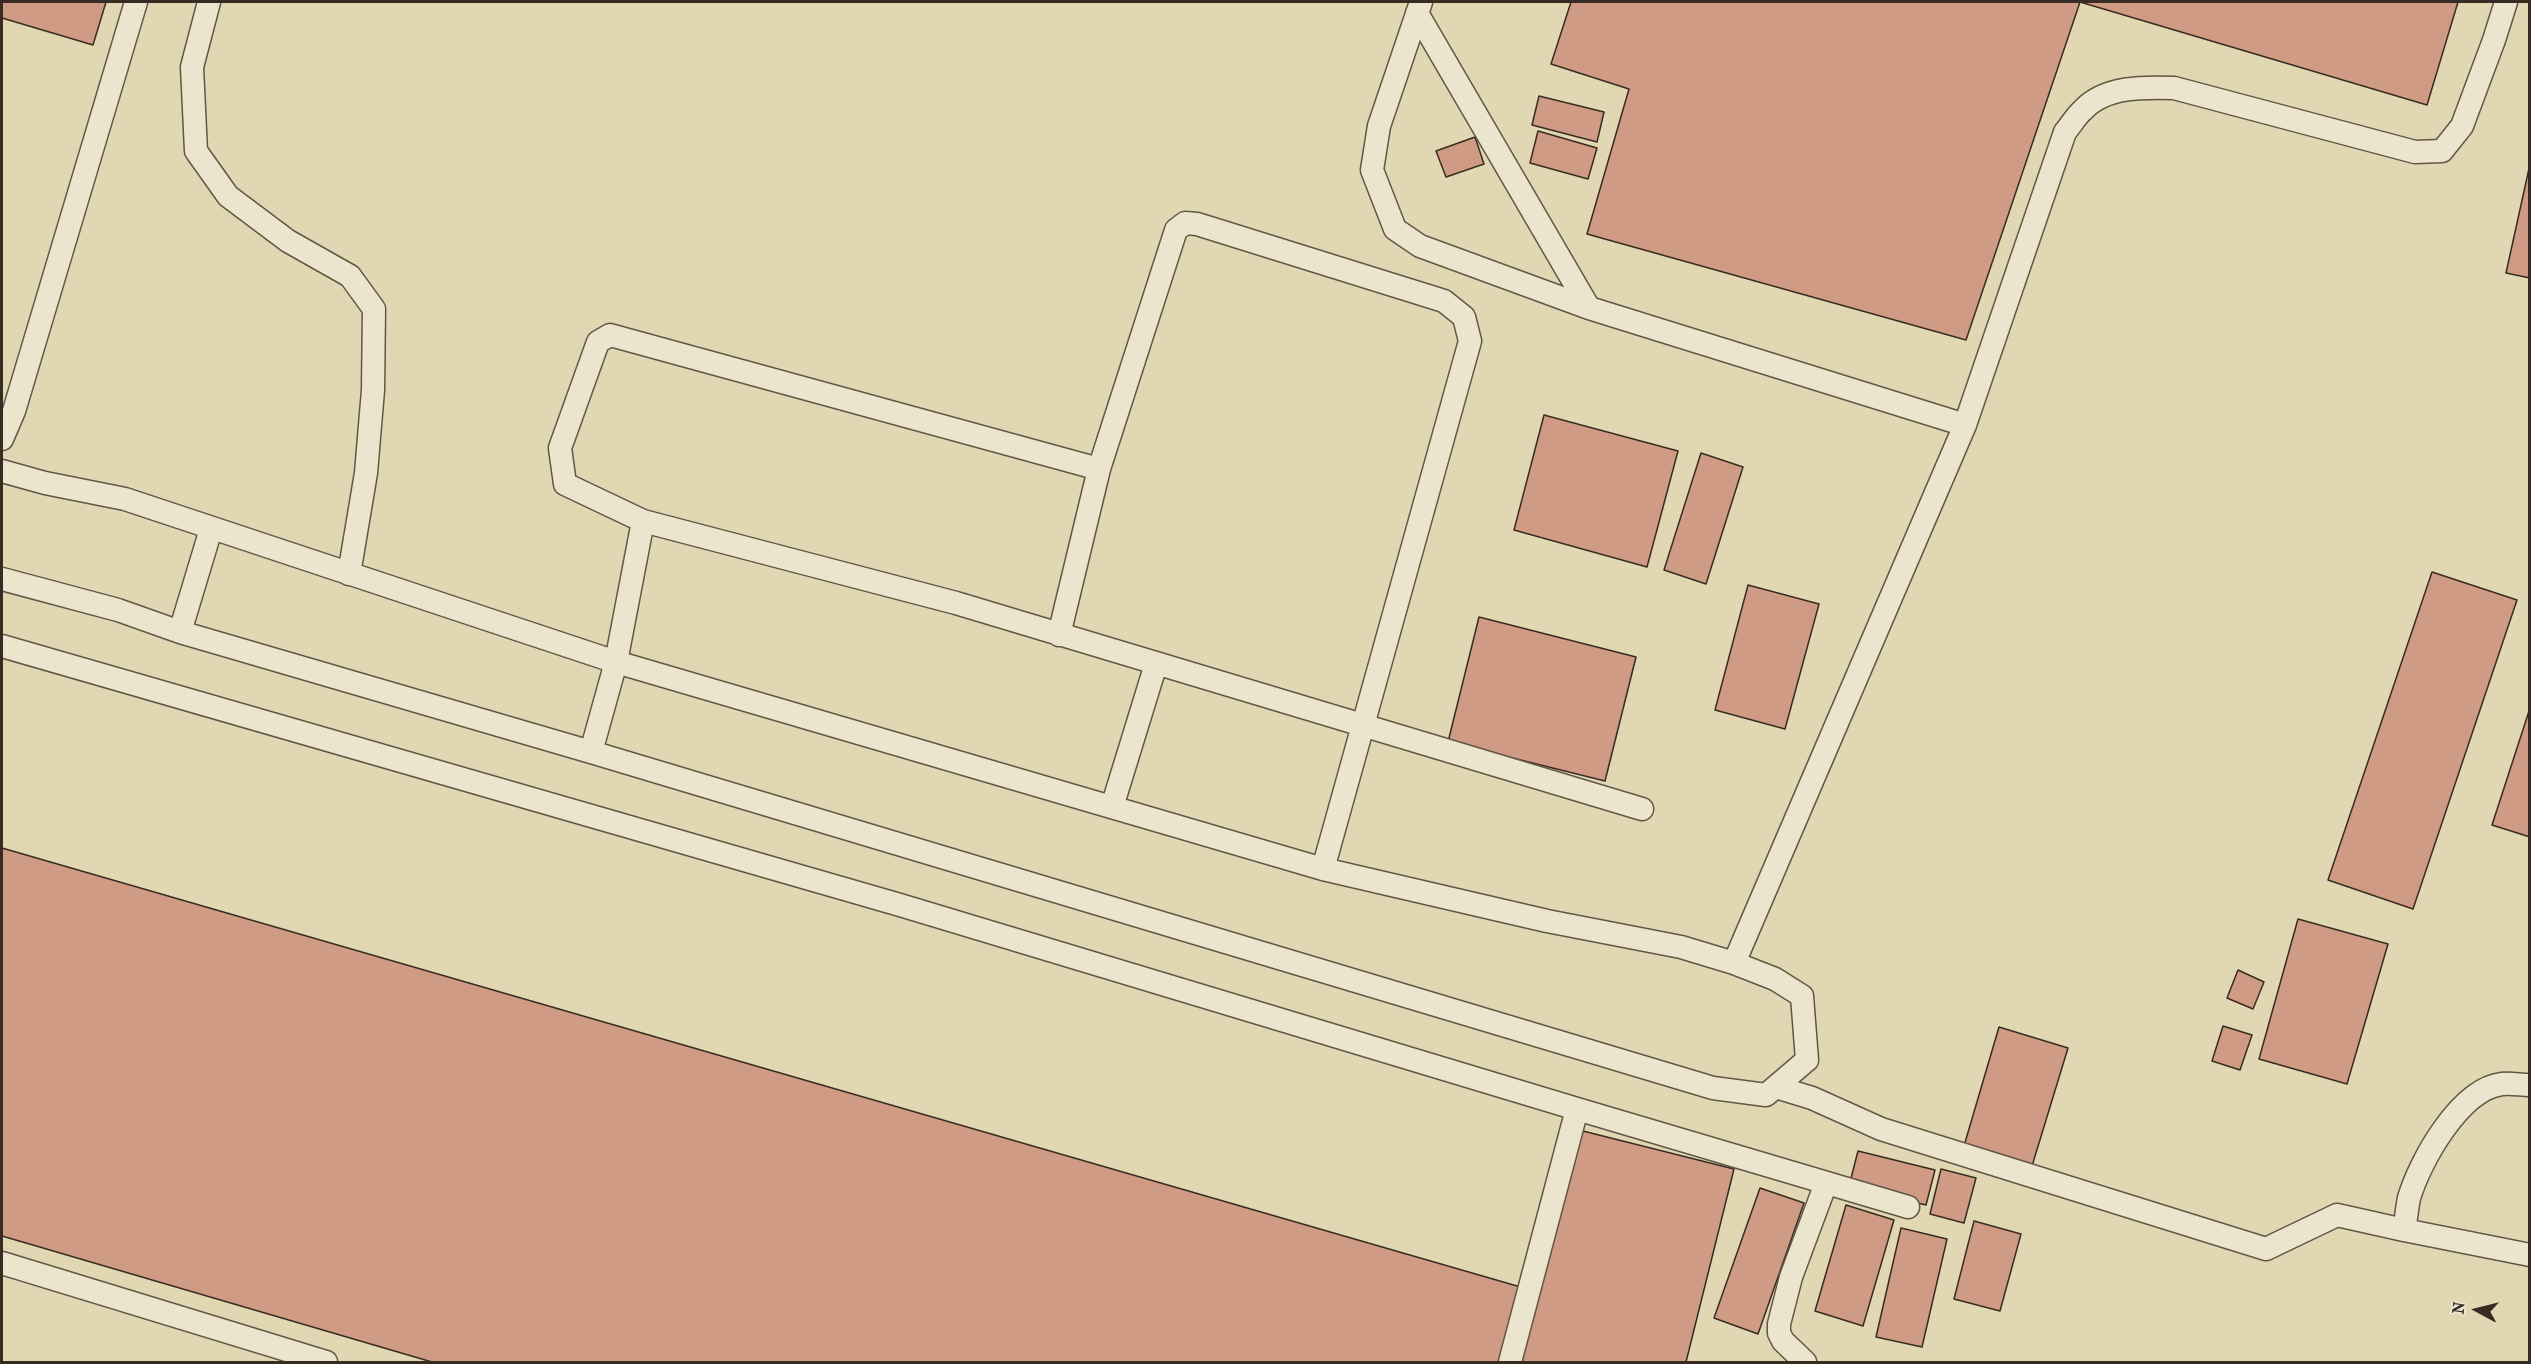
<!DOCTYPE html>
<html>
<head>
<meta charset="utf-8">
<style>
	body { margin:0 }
	#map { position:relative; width:2531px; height:1364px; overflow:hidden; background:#e1d7b3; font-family:"IM FELL French Canon",serif }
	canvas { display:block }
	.frame { position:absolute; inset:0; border:3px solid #382c22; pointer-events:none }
	.north { position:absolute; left:2447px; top:1280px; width:60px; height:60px; -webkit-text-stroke:4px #ece5ce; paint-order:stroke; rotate:277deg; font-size:16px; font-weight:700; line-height:24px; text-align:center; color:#382c22 }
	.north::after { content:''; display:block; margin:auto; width:21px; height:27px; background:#382c22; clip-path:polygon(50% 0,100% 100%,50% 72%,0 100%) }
</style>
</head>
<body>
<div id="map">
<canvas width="2531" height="1364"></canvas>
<div class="frame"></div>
<div class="north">N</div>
</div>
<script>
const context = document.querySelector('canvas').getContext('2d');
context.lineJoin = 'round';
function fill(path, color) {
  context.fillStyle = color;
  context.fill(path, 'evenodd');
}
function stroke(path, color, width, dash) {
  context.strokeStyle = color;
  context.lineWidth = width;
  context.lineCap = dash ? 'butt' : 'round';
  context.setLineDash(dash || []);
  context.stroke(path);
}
const building = new Path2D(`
	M 2,2 L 106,2 L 93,45 L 2,18 Z
	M 1571,2 L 2080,2 L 1966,340 L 1587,234 L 1629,89 L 1551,64 Z
	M 2080,2 L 2458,2 L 2427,105 Z
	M 1539,96 L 1604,112 L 1597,142 L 1532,125 Z
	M 1538,131 L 1597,148 L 1588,179 L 1530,163 Z
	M 1475,137 L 1484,164 L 1446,177 L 1436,151 Z
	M 2530,164 L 2530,278 L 2506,273 Z
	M 1544,415 L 1678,451 L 1647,567 L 1514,530 Z
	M 1701,453 L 1743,467 L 1706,584 L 1664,570 Z
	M 2432,572 L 2517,600 L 2413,909 L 2328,880 Z
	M 1748,585 L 1819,604 L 1785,729 L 1715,710 Z
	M 1479,617 L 1636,657 L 1605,781 L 1448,742 Z
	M 2530,708 L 2530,837 L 2492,825 Z
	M 2,848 L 1524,1288 L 1502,1362 L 432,1362 L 2,1236 Z
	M 2298,919 L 2388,944 L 2347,1084 L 2259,1059 Z
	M 2238,970 L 2264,982 L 2253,1009 L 2227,998 Z
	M 2223,1026 L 2252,1035 L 2240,1070 L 2212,1061 Z
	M 1999,1027 L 2068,1048 L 2032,1166 L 1964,1146 Z
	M 1579,1130 L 1734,1169 L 1686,1362 L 1522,1362 Z
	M 1858,1151 L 1935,1170 L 1926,1205 L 1849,1186 Z
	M 1941,1169 L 1976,1178 L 1964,1223 L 1930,1214 Z
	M 1760,1188 L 1804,1203 L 1758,1334 L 1714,1318 Z
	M 1846,1205 L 1894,1220 L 1863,1326 L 1815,1311 Z
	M 1974,1221 L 2021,1234 L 2000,1311 L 1954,1299 Z
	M 1901,1228 L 1947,1239 L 1922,1347 L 1876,1337 Z`);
fill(building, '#d09b84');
stroke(building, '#382c22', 1.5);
const service = new Path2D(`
	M 209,2 L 192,67 L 196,151 L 228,196 L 288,241 L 350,276 L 374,309 L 373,390 L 366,473 L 349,574
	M 1421,2 L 1379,126 L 1372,170 L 1395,229 L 1420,246 L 1589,308 L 1965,425
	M 1417,13 L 1589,308
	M 2,439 L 14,411 L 136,2
	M 1099,469 L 610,335 L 598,342 L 560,448 L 565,484 L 643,521 L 956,603 L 1642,809
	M 2,471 L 45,483 L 125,499 L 616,662 L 1323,869 L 1547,921 L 1681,947 L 1734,963 L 1775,979 L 1802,996 L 1807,1060 L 1766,1095 L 1713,1088 L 591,752 L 180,632 L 118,610 L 2,579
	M 180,632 L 211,529
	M 1059,635 L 1099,469 L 1176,230 L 1185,223 L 1197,224 L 1444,301 L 1464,317 L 1470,341 L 1323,869
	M 2,646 L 900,905 L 1577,1109 L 1510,1362
	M 591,752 L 616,662 L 643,521
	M 1112,807 L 1156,664
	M 1734,963 L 1965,425 L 2065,132 C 2071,125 2076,116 2083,110 C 2105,86 2144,87 2174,88 L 2415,152 L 2442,151 L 2462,126 L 2494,40 L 2506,2
	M 1776,1087 L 1812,1098 L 1881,1129 L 2266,1249 L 2337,1215 L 2404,1230 C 2406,1220 2407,1208 2409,1198 C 2420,1161 2460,1089 2502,1084 C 2511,1083 2521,1085 2530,1085
	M 1577,1109 L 1908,1207
	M 2404,1230 L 2530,1255
	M 2,1263 L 326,1362
	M 1805,1362 L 1783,1341 L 1779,1333 L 1779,1324 L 1791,1277 L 1826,1183`);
stroke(service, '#625746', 25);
stroke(service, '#ece5ce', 22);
</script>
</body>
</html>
